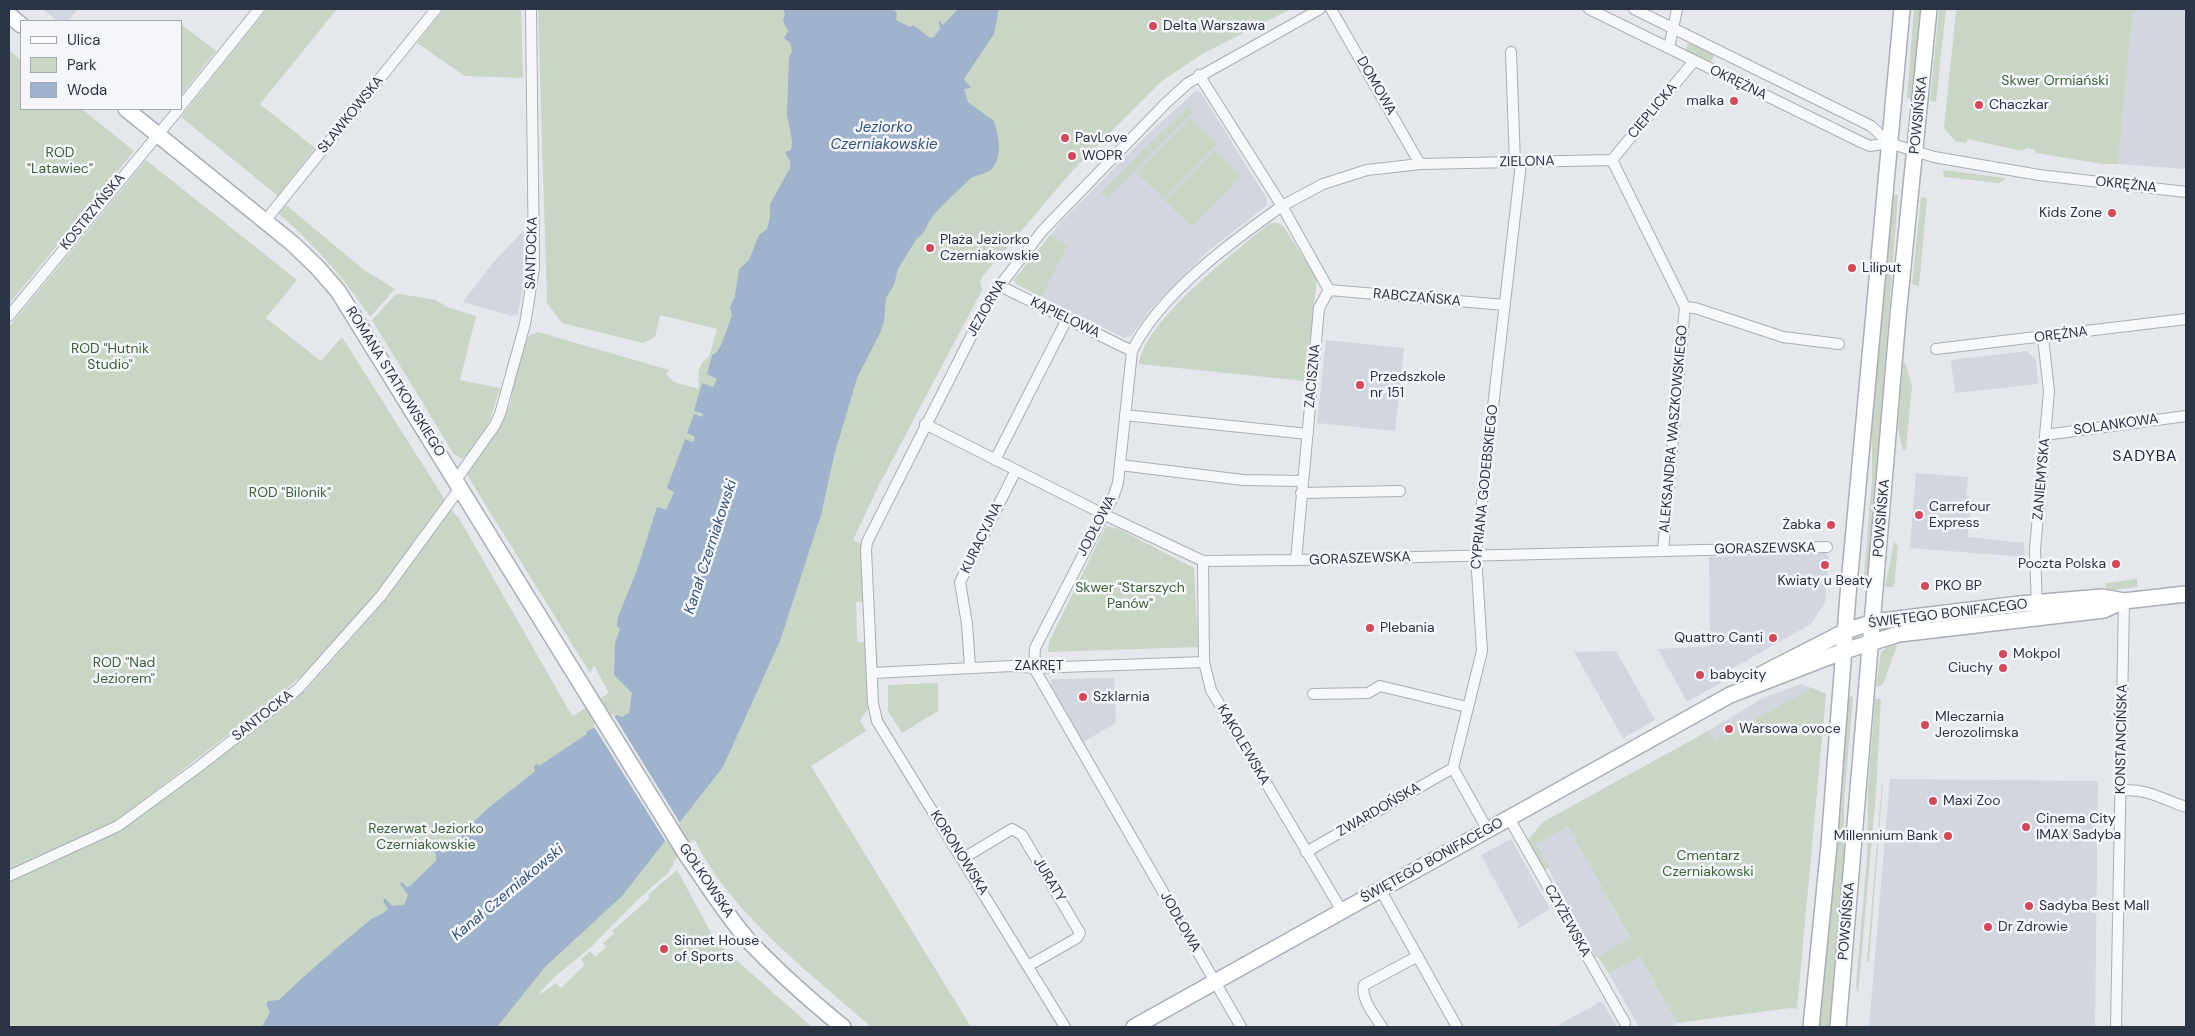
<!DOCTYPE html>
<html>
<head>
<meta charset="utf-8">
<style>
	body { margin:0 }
	#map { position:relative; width:2195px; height:1036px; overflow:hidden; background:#e4e7ec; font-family:"DM Sans",sans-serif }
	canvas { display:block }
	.frame { position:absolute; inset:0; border:10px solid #2b3445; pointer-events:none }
	.legend { position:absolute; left:20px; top:20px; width:162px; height:90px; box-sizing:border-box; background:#f4f6f9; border:1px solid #a4a8b1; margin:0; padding:6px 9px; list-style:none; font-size:15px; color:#2b3445 }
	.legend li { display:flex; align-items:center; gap:10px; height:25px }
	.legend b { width:25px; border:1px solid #a4a8b1 }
</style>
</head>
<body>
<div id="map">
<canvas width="2195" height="1036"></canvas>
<div class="frame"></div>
<ul class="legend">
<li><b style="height:6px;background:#fff"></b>Ulica</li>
<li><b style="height:14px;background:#c9d6c5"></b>Park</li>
<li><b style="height:14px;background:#9fb4cc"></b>Woda</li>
</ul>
</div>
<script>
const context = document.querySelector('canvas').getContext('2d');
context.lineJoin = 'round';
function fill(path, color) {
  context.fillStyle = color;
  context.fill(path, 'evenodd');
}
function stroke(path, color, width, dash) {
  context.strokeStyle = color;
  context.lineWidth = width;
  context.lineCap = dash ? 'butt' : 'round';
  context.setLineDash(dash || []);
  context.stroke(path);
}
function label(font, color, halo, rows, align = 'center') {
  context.font = font + ' "DM Sans",sans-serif';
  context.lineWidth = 5;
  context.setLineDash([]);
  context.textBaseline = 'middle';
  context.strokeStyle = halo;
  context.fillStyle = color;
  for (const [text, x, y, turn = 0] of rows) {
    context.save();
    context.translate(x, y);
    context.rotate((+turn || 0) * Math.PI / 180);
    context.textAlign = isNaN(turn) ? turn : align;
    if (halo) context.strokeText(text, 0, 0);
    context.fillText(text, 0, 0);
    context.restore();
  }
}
fill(new Path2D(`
	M 42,9 L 78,9 L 68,21 L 58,21 Z
	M 2133,9 L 2186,9 L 2186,169 L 2118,164 Z
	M 1196,91 L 1201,93 L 1267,199 L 1266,206 L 1207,252 L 1150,310 L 1131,336 L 1124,338 L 1016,284 L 1014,280 L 1061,222 L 1150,132 Z
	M 524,230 L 524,283 L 518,314 L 512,316 L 463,302 L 491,265 Z
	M 1326,340 L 1404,348 L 1395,431 L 1317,423 Z
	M 2027,351 L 2036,360 L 2038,384 L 1955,393 L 1951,360 Z
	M 1916,473 L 1968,477 L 1966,496 L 1969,497 L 1965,511 L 1970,512 L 1968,537 L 2024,543 L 2025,557 L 1910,548 Z
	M 1825,553 L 1829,557 L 1825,602 L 1811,624 L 1726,672 L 1729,678 L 1687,702 L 1658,649 L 1710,646 L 1709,557 Z
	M 1616,651 L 1655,720 L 1623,738 L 1574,652 Z
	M 1114,678 L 1116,723 L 1083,742 L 1051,687 L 1051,679 Z
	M 1801,684 L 1812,688 L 1715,742 L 1708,731 L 1763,698 Z
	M 1890,779 L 2098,781 L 2095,1027 L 1869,1027 Z
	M 1568,825 L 1630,939 L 1596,958 L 1535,844 Z
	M 1511,839 L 1550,909 L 1516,930 L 1519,925 L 1481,855 Z
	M 1640,956 L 1677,1023 L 1670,1027 L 1639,1027 L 1609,974 Z
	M 1602,1001 L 1617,1027 L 1557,1027 L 1560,1024 Z`), '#d2d6de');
fill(new Path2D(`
	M 267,9 L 337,9 L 260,104 L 315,148 L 278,196 L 181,117 Z
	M 444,9 L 521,9 L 523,78 L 465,76 L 417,43 Z
	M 538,9 L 1291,9 L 1204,53 L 1162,81 L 1073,170 L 983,276 L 980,282 L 982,290 L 879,485 L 853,540 L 862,544 L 864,601 L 856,602 L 857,642 L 865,642 L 868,709 L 860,720 L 866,731 L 811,766 L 971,1027 L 871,1027 C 808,971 731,914 694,839 L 673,862 L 674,864 L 667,874 C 640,896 617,921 592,946 C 574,963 552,975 538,996 L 556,983 L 561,988 L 585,965 L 581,959 L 590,951 L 595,957 L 606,947 L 603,943 L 614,934 L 612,931 L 650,898 L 648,895 L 677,870 L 716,942 L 812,1027 L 9,1027 L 9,880 L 115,830 L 306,690 L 382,604 L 426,542 L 446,509 L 452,511 L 459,518 L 571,714 L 573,716 L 609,693 L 594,665 L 590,673 L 467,475 L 510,405 L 520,349 L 530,335 L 538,332 L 669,370 L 666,374 L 674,382 L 699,389 C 699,376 696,364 709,357 L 717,329 L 660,315 L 655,337 L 643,343 L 562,323 L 547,303 Z
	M 1914,9 L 1921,9 L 1912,99 L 1907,98 Z
	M 1939,9 L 1946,9 L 1936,102 L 1930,101 Z
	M 1964,9 L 2133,9 L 2118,164 L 2102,164 L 2036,153 L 2034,150 L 2027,148 L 2022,151 L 1968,139 L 1966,143 L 1955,141 L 1944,128 L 1956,11 Z
	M 181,24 L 216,51 L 181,95 Z
	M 1690,41 L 1715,54 L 1710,64 L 1685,51 Z
	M 9,50 L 21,60 L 21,109 L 82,109 L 134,151 L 9,304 Z
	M 1189,106 L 1194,111 L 1107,199 L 1101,193 Z
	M 1190,118 L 1217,144 L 1164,199 L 1137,173 Z
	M 1215,150 L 1241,176 L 1192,227 L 1165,201 Z
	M 146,160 L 297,280 L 266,318 L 321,361 L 342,337 L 445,500 L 415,539 L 412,548 C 371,600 331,651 281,694 L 115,822 L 9,872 L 9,327 Z
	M 1943,170 L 2006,178 L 1999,183 L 1944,177 Z
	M 1893,195 L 1898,195 L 1868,586 L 1863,586 L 1872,480 L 1872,429 Z
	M 1921,197 L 1927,198 L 1919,286 L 1912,284 Z
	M 286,205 L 364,270 L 395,289 L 370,317 C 342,275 316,247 278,213 Z
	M 1270,223 L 1278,223 L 1283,226 L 1317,278 L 1305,381 L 1139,364 C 1144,321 1236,251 1270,223 Z
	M 1050,235 L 1068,245 L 1041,297 L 1016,284 L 1014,280 Z
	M 400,294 L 436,300 L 447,307 L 476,316 L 460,380 L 500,388 C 492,413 486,443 462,459 L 454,454 L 372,320 L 395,295 Z
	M 1903,362 L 1905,363 L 1912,385 L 1906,449 L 1903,451 L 1898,429 Z
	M 1106,526 L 1119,529 L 1194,568 L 1198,647 L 1048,652 L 1049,642 Z
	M 1894,542 L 1898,546 L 1894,587 L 1885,587 Z
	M 2137,579 L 2137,587 L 2105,591 L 2106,583 Z
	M 1897,639 L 1896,648 L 1884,682 L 1881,686 L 1876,686 L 1881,652 Z
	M 938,683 L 938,711 L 902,733 L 888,711 L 888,685 Z
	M 1812,688 L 1826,694 L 1797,1009 L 1790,1008 L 1677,1023 L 1640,956 L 1609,974 L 1598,957 L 1630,938 L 1568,826 L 1536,844 L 1549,868 L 1544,871 L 1527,841 L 1543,822 L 1708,731 L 1715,741 Z
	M 1848,696 L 1853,697 L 1844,802 L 1844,853 L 1830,1027 L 1819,1027 Z
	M 1875,699 L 1881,699 L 1876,793 L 1858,994 L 1856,986 L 1867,857 L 1868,790 Z
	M 1883,782 L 1869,962 L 1867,962 L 1882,784 Z`), '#c9d6c5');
fill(new Path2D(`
	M 783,9 L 893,9 L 897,13 L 896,20 L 910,27 L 913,25 L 930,38 L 934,37 L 940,29 L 939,20 L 943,25 L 958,9 L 999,9 L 994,34 L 964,79 L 971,88 L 964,89 L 968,102 L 994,121 C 998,135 1003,152 994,166 C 988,176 975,173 968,181 C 956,193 940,206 930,220 C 926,226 925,235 917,238 L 898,269 L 894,285 L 886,298 L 884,321 L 880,333 L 857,378 L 834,456 L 821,515 L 780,641 L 723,767 L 622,896 L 545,967 L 497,1027 L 262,1027 L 270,1012 L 266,1004 L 268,1001 L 279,1000 C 308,972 338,946 369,921 C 375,916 383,915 388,909 L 383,901 L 385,898 L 392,906 L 404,905 L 408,895 L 400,884 L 402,882 L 407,887 L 410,886 L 436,861 L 436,854 L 433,851 L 435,849 L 444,853 C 458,841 469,826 483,813 C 499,798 518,786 535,771 L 534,766 L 537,764 L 539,766 L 587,734 L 586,732 L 617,715 L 622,717 L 629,713 L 632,693 L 614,675 L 615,643 L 620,629 L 617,626 L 618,617 L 637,570 L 657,507 L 666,510 L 674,492 L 667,488 L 685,439 L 693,442 L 695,437 L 687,433 L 694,414 L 702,417 L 703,414 L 694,411 L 702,383 L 713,387 L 717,379 L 707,374 L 712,355 L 717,352 L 721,345 L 732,315 L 730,307 L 735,296 L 739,269 L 749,260 L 759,235 L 767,229 L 770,217 L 770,204 L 790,168 L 790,161 L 785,152 L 791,150 L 792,141 L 787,115 L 789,58 L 792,51 L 790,43 L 784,38 L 788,31 L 783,21 L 785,14 Z`), '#9fb4cc');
fill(new Path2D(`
	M 613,714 L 680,823 L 666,842 L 593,725 Z`), '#e4e7ec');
const street = new Path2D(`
	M 1331,9 L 1420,164
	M 1589,9 L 1863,143 L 1870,146 L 1889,143
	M 1634,9 L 1871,126 L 1889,143 L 1934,157 L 2039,175 L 2186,192
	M 1669,48 L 1677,9
	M 1511,52 L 1515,163
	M 1199,75 L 1282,206 L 1323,184 L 1367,170 L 1420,164 L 1612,160 L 1685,307
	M 181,106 L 259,9
	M 1612,160 L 1694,61
	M 265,221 L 436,9
	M 998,285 L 1132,351
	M 1329,290 L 1505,305
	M 1685,307 L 1695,308 L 1783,337 L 1839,344
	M 9,316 L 179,109
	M 1936,349 L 2186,319
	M 1125,415 L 1308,434
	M 925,424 L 1103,514 L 1203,561 L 1296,560 L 1827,547
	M 2045,435 L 2186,416
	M 995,460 L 1067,319
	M 1120,465 L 1243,480 L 1303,481
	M 456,480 L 495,425 L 500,414 L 525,324 L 534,268 L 531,9
	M 1301,493 L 1400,491
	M 1663,550 L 1685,307
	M 1203,561 L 1204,662 L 1211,690 L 1342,911
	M 2037,609 L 2035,549 L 2049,391 L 2043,338
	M 970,667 L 967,624 L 960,582 L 1016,470
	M 873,673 L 1012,666 L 1034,668 L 1204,662
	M 1313,694 L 1368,693 L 1380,686 L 1467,707
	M 2121,791 C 2143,787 2165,800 2186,807
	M 1509,818 L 1625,1023
	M 1487,829 L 1453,768 L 1482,651 L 1476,555 L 1521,163
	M 1306,852 L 1453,768
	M 962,859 L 1012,829 L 1022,835 L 1080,933 L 1077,938 L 1028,966
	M 9,876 L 118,826 L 201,765 L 298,689 L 381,596 L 460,488
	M 1380,889 L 1457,1027
	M 1065,1027 L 877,721 L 873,703 L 866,550 L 867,542 L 991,297 L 1043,230 L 1166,103 L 1188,83 L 1320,9
	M 1241,1027 L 1034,668 L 1035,648 L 1114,495 L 1118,483 L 1132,351 C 1160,294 1231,242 1282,206 L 1329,290 L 1319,308 L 1296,560
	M 1382,1027 C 1375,1016 1360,998 1364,985 L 1418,956
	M 2116,1027 L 2124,601`);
const secondary = new Path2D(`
	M 9,15 L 21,25
	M 126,109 L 292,243 L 317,267 L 338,291 L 688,857 C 708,885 726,915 749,941 C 778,972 810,1000 843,1027
	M 1762,674 L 1846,631 L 1873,622 L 2020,604 L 2102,597 L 2124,601
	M 1134,1027 L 1730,695 L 1844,651 L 1899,634 L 2104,610 L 2124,601 L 2186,594
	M 1811,1027 L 1829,845 L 1848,595 L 1902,9
	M 1838,1027 L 1898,316 L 1929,9`);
stroke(street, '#a9aeb7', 12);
stroke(secondary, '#a9aeb7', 18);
stroke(street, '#f7f8fa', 10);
stroke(secondary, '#fff', 15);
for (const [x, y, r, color] of [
	[1153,26,5,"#d1495b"],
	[1734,101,5,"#d1495b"],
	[1979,105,5,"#d1495b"],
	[1065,138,5,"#d1495b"],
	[1072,156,5,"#d1495b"],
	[2112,213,5,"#d1495b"],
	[930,248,5,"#d1495b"],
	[1852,268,5,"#d1495b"],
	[1360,385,5,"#d1495b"],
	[1919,515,5,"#d1495b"],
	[1831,525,5,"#d1495b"],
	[2116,564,5,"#d1495b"],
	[1825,565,5,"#d1495b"],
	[1925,586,5,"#d1495b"],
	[1370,628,5,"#d1495b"],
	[1773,638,5,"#d1495b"],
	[2003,654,5,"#d1495b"],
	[2003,668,5,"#d1495b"],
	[1700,675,5,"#d1495b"],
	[1083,697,5,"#d1495b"],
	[1925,725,5,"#d1495b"],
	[1729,729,5,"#d1495b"],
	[1933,801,5,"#d1495b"],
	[2026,827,5,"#d1495b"],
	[1948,836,5,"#d1495b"],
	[2029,906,5,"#d1495b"],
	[1988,927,5,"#d1495b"],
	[664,949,5,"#d1495b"]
]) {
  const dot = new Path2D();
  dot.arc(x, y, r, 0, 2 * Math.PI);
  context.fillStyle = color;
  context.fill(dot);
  stroke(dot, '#f4f6f9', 2);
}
label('14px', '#2b3445', '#f4f6f9', [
	["Delta Warszawa",1163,26],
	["malka",1724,101,"right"],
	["Chaczkar",1989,105],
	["PavLove",1075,138],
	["WOPR",1082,156],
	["Kids Zone",2102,213,"right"],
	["Plaża Jeziorko",940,240],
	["Czerniakowskie",940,256],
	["Liliput",1862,268],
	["Przedszkole",1370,377],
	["nr 151",1370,393],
	["Carrefour",1929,507],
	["Express",1929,523],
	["Żabka",1821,525,"right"],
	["Poczta Polska",2106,564,"right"],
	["Kwiaty u Beaty",1825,581,"center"],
	["PKO BP",1935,586],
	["Plebania",1380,628],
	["Quattro Canti",1763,638,"right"],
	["Mokpol",2013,654],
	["Ciuchy",1993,668,"right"],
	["babycity",1710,675],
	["Szklarnia",1093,697],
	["Mleczarnia",1935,717],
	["Jerozolimska",1935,733],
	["Warsowa ovoce",1739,729],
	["Maxi Zoo",1943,801],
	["Cinema City",2036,819],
	["IMAX Sadyba",2036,835],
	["Millennium Bank",1938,836,"right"],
	["Sadyba Best Mall",2039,906],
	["Dr Zdrowie",1998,927],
	["Sinnet House",674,941],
	["of Sports",674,957]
], 'left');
label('14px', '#3f6138', '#f4f6f9', [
	["Skwer Ormiański",2055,81],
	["ROD",60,153],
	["\"Latawiec\"",60,169],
	["ROD \"Hutnik",110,349],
	["Studio\"",110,365],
	["ROD \"Bilonik\"",290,493],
	["Skwer \"Starszych",1130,588],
	["Panów\"",1130,604],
	["ROD \"Nad",124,663],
	["Jeziorem\"",124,679],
	["Rezerwat Jeziorko",426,829],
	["Czerniakowskie",426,845],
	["Cmentarz",1708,856],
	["Czerniakowski",1708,872]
]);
label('14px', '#2b3445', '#f4f6f9', [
	["OKRĘŻNA",1738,83,26],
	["DOMOWA",1376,86,60],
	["CIEPLICKA",1653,111,-50],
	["SŁAWKOWSKA",351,115,-51],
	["POWSIŃSKA",1919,115,-84],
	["ZIELONA",1527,162,-1],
	["OKRĘŻNA",2126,185,6],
	["KOSTRZYŃSKA",93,212,-51],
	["SANTOCKA",532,253,-88],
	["RABCZAŃSKA",1417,298,5],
	["JEZIORNA",987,308,-60],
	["KĄPIELOWA",1065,318,26],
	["ORĘŻNA",2061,335,-7],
	["ZACISZNA",1313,376,-85],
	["ROMANA STATKOWSKIEGO",395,382,58],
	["SOLANKOWA",2116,425,-8],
	["ALEKSANDRA WASZKOWSKIEGO",1674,429,-85],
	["ZANIEMYSKA",2042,479,-85],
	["CYPRIANA GODEBSKIEGO",1485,487,-84],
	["POWSIŃSKA",1882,518,-85],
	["JODŁOWA",1097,526,-62],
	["KURACYJNA",982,538,-64],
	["GORASZEWSKA",1765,549,-1],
	["GORASZEWSKA",1360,559,-2],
	["ŚWIĘTEGO BONIFACEGO",1948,614,-7],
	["ZAKRĘT",1039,666],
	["SANTOCKA",263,716,-38],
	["KONSTANCIŃSKA",2122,739,-89],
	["KĄKOLEWSKA",1243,745,60],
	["ZWARDOŃSKA",1379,810,-30],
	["KORONOWSKA",959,853,58],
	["ŚWIĘTEGO BONIFACEGO",1432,861,-29],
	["JURATY",1049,880,59],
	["GOŁKOWSKA",706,881,56],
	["CZYŻEWSKA",1567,921,61],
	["POWSIŃSKA",1847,921,-85],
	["JODŁOWA",1180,922,60]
]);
label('italic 15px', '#34527a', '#f4f6f9', [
	["Jeziorko",884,128],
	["Czerniakowskie",884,145],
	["Kanał Czerniakowski",711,547,-72],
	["Kanał Czerniakowski",508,893,-40]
]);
context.letterSpacing = '1px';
label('16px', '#1d2536', '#f4f6f9', [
	["SADYBA",2145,457]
]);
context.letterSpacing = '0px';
</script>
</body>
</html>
